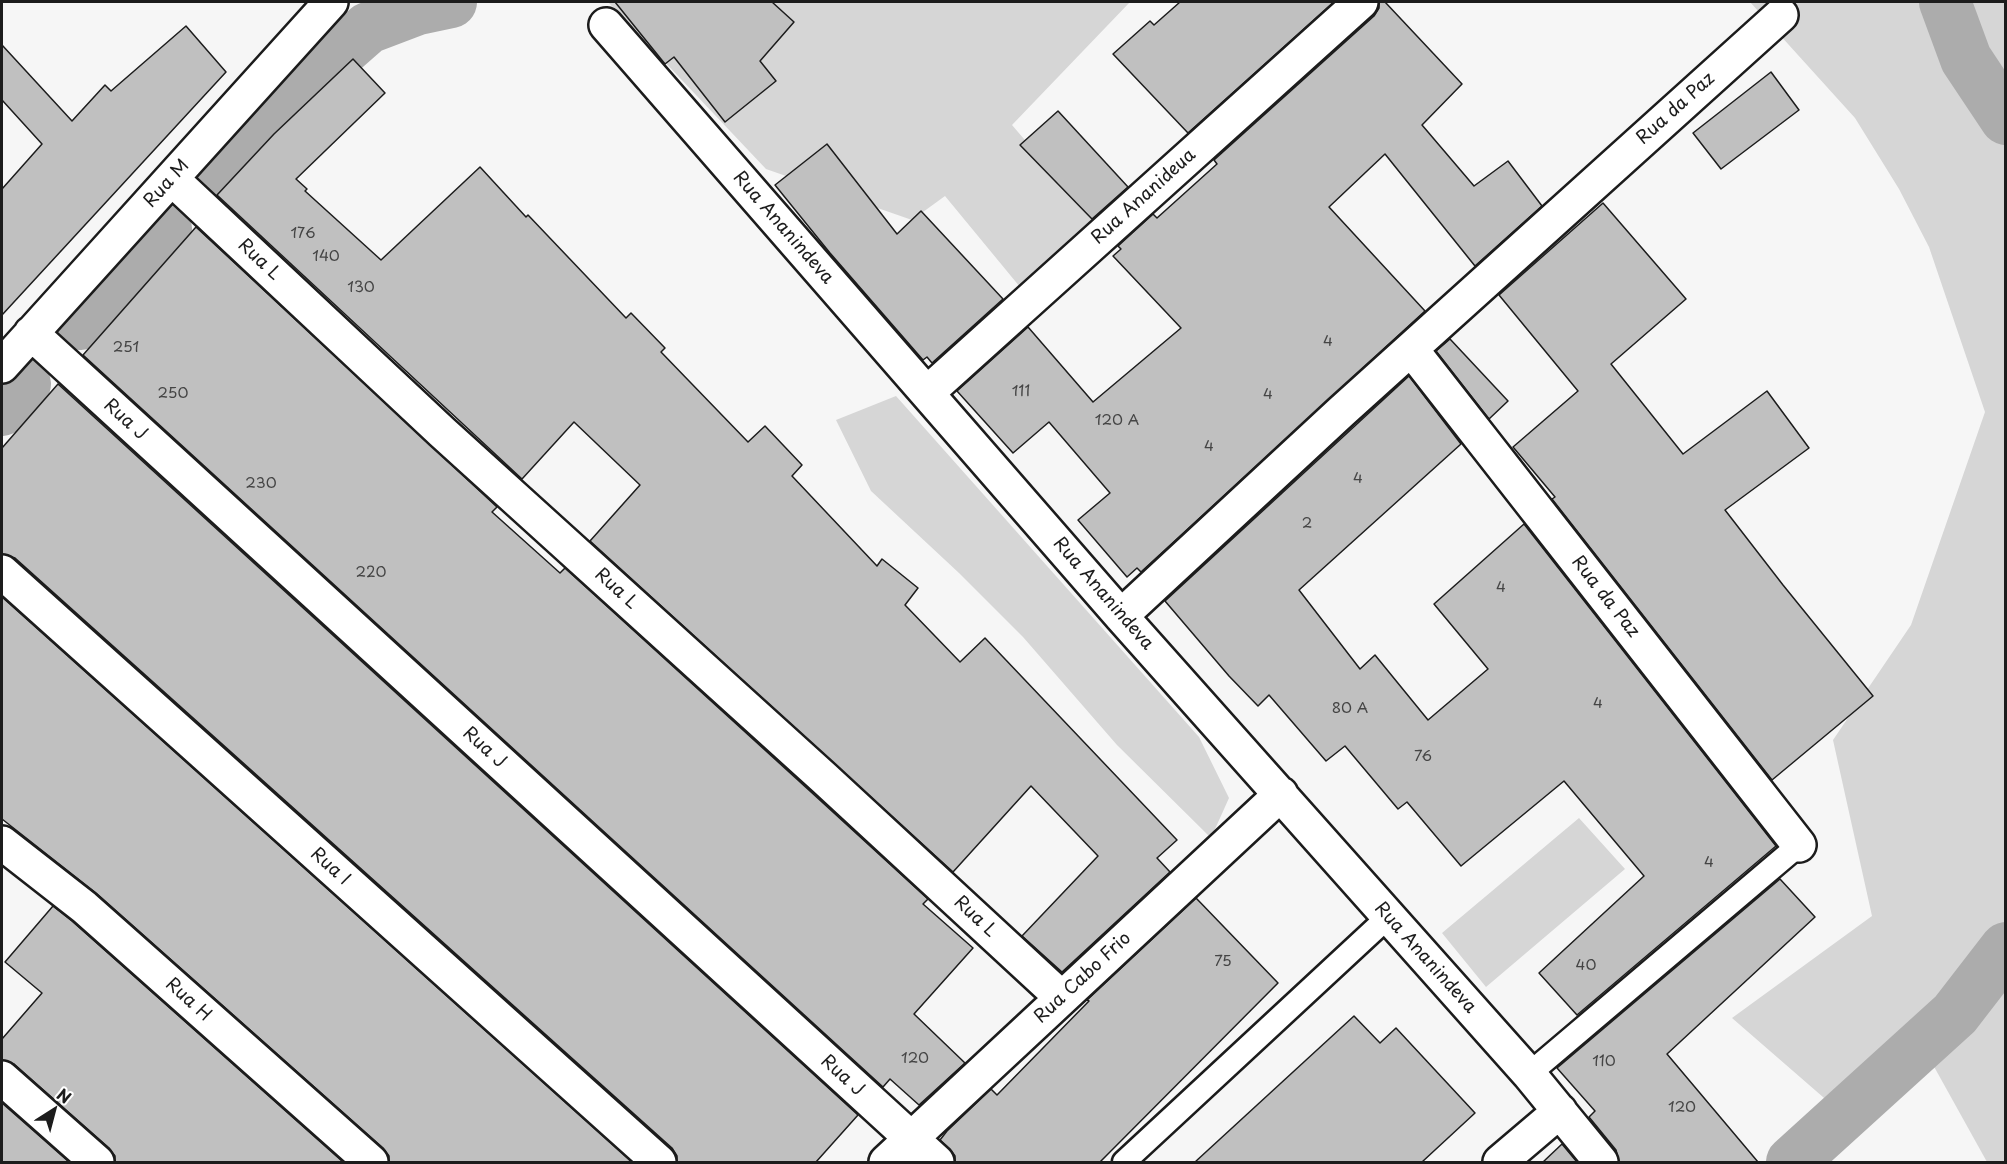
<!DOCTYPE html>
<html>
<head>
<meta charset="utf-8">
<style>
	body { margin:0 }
	#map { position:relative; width:2007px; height:1164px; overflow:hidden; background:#f6f6f6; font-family:"Playpen Sans",sans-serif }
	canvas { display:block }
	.frame { position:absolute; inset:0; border:3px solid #1c1c1c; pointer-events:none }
	.north { position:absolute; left:24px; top:1080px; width:60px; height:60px; -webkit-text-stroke:4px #fff; paint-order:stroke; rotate:36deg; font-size:16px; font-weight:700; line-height:24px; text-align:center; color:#1c1c1c }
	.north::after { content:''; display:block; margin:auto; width:21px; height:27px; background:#1c1c1c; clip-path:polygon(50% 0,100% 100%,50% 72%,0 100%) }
</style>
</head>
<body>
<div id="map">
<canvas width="2007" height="1164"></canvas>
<div class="frame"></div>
<div class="north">N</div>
</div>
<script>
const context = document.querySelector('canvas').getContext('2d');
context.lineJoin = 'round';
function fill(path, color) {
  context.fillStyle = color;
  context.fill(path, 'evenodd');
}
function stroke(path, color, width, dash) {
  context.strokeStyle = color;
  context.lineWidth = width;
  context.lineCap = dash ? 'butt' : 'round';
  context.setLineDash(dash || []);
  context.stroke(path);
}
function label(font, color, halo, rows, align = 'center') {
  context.font = font + ' "Playpen Sans",sans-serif';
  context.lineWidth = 5;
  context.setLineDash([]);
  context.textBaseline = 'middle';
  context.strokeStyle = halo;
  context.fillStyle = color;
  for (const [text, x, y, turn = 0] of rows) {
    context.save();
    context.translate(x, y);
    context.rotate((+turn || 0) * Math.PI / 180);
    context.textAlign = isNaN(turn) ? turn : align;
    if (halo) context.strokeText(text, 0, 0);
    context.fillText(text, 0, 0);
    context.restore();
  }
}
fill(new Path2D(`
	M 608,2 L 1130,2 L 1012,125 L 1095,222 L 1020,287 L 945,196 L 912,220 L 766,169 Z
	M 1750,2 L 2005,2 L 2005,1162 L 1987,1162 L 1912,1027 L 1831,1104 L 1732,1018 L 1872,916 L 1833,740 L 1911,625 L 1985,412 L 1929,247 L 1899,189 L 1855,118 Z
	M 896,396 L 1199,737 L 1229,798 L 1211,838 L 1117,745 L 1023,637 L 959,573 L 871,491 L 836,420 Z
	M 1579,818 L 1625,869 L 1486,987 L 1442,933 Z`), '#d6d6d6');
stroke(new Path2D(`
	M 1945,2 L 1966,59 L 2006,119
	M 220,170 L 303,85 L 368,28 L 418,9 L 451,2
	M 80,324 L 166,229
	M 2,410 L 25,384
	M 1792,1162 L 1955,1014 L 2006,948`), '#acacac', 52);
const building = new Path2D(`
	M 615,2 L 772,2 L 794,22 L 760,61 L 776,81 L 725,122 L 674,57 L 665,64 Z
	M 1180,2 L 1334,2 L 1188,133 L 1113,54 L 1150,21 L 1154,25 Z
	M 1379,2 L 1385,2 L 1462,84 L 1422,125 L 1474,186 L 1508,161 L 1542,206 L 1475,266 L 1385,154 L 1329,207 L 1425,311 L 1141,572 L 1137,568 L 1127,577 L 1078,520 L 1110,493 L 1049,422 L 1013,453 L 957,391 L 1028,327 L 1093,402 L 1181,328 L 1113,256 L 1121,249 L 1118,246 L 1153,214 L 1157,218 L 1217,164 L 1214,160 L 1374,16 L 1379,8 Z
	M 186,26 L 226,72 L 2,315 L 2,189 L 42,144 L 2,100 L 2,45 L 72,121 L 105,85 L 111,91 Z
	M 353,59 L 385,93 L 296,179 L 307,189 L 305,191 L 381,260 L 480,167 L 526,217 L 528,215 L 626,318 L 631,313 L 665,348 L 661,352 L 748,442 L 765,426 L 802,465 L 792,476 L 877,566 L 882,559 L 918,588 L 905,605 L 960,662 L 985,638 L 1177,840 L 1157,858 L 1170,872 L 1062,972 L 1022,936 L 1098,856 L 1031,786 L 953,872 L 590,541 L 640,485 L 574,422 L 522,479 L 217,195 L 274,134 Z
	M 1771,72 L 1799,110 L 1721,169 L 1693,133 Z
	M 1058,111 L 1128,187 L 1092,219 L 1020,145 Z
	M 827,144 L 897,234 L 921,211 L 1003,299 L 932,363 L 927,357 L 923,360 L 830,253 L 775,185 Z
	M 1603,203 L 1686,299 L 1611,364 L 1683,454 L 1767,391 L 1809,448 L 1725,510 L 1783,585 L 1873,696 L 1772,780 L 1552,499 L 1555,497 L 1513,447 L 1578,391 L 1499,295 Z
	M 196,227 L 497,507 L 492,512 L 560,573 L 565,568 L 811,792 L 928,899 L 923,904 L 973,948 L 914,1014 L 965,1063 L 919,1105 L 890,1079 L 883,1087 L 83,355 Z
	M 1450,339 L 1508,401 L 1489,419 L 1436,351 Z
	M 1409,376 L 1461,444 L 1299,590 L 1360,669 L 1375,655 L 1428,720 L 1488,669 L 1434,604 L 1524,524 L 1776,846 L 1577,1015 L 1539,973 L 1644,876 L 1564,781 L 1461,866 L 1407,802 L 1398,809 L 1345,746 L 1326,761 L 1269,695 L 1258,706 L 1229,676 L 1165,601 Z
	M 58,384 L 858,1115 L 816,1162 L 677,1162 L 677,1156 L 672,1148 L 15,558 L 2,554 L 2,448 Z
	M 2,597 L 632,1162 L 389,1162 L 389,1156 L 383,1148 L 96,893 L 2,819 Z
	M 1780,879 L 1815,917 L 1667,1054 L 1758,1162 L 1619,1162 L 1616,1150 L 1589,1117 L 1595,1111 L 1557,1068 Z
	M 1196,898 L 1278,983 L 1100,1162 L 955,1162 L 955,1156 L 950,1149 L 940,1140 L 947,1131 L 991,1089 L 997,1095 L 1089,1001 L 1087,1000 Z
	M 53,906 L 72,921 L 343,1162 L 115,1162 L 115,1156 L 109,1148 L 14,1064 L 2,1060 L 2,1039 L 42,993 L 5,962 Z
	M 1354,1016 L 1380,1043 L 1396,1028 L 1475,1113 L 1422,1162 L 1195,1162 Z
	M 2,1103 L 69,1162 L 2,1162 Z
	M 1562,1144 L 1577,1162 L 1543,1162 Z`);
fill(building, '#c0c0c0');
stroke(building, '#1c1c1c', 1.5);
const service = new Path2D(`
	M 1529,1074 L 1799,845
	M 1124,1162 L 1388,917`);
const minor = new Path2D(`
	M 606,25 L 1121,616 L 1529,1074 L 1601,1162
	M 172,179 L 442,432 L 824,778 L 1062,998
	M 31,333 L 937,1162
	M 1411,349 L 1799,845
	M 2,366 L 331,2
	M 927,393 L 1361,2
	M 2,572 L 659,1162
	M 1121,616 L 1341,412 L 1781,15
	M 2,843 L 84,907 L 371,1162
	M 2,1078 L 97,1162
	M 886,1162 L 1281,794
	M 1500,1162 L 1560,1111`);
stroke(service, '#1c1c1c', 27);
stroke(minor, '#1c1c1c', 38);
stroke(service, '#fff', 22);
stroke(minor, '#fff', 33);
label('15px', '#454545', null, [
	["176",303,234],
	["140",326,257],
	["130",361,288],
	["4",1328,342],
	["251",126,348],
	["111",1021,392],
	["250",173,394],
	["4",1268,395],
	["120 A",1117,421],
	["4",1209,447],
	["4",1358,479],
	["230",261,484],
	["2",1307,524],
	["220",371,573],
	["4",1501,588],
	["4",1598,704],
	["80 A",1350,709],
	["76",1423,757],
	["4",1709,863],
	["75",1223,962],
	["40",1586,966],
	["120",915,1059],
	["110",1604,1062],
	["120",1682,1108]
]);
label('18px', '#1c1c1c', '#fff', [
	["Rua da Paz",1676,109,-42],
	["Rua M",167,184,-48],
	["Rua Ananideua",1144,197,-42],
	["Rua Ananindeva",783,228,49],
	["Rua L",259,260,43],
	["Rua J",125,420,42],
	["Rua L",616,589,42],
	["Rua Ananindeva",1103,594,49],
	["Rua da Paz",1605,597,52],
	["Rua J",484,748,42],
	["Rua I",330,867,42],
	["Rua L",975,917,43],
	["Rua Ananindeva",1425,958,48],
	["Rua Cabo Frio",1083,978,-43],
	["Rua H",188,1000,42],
	["Rua J",842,1076,42]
]);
</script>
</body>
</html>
